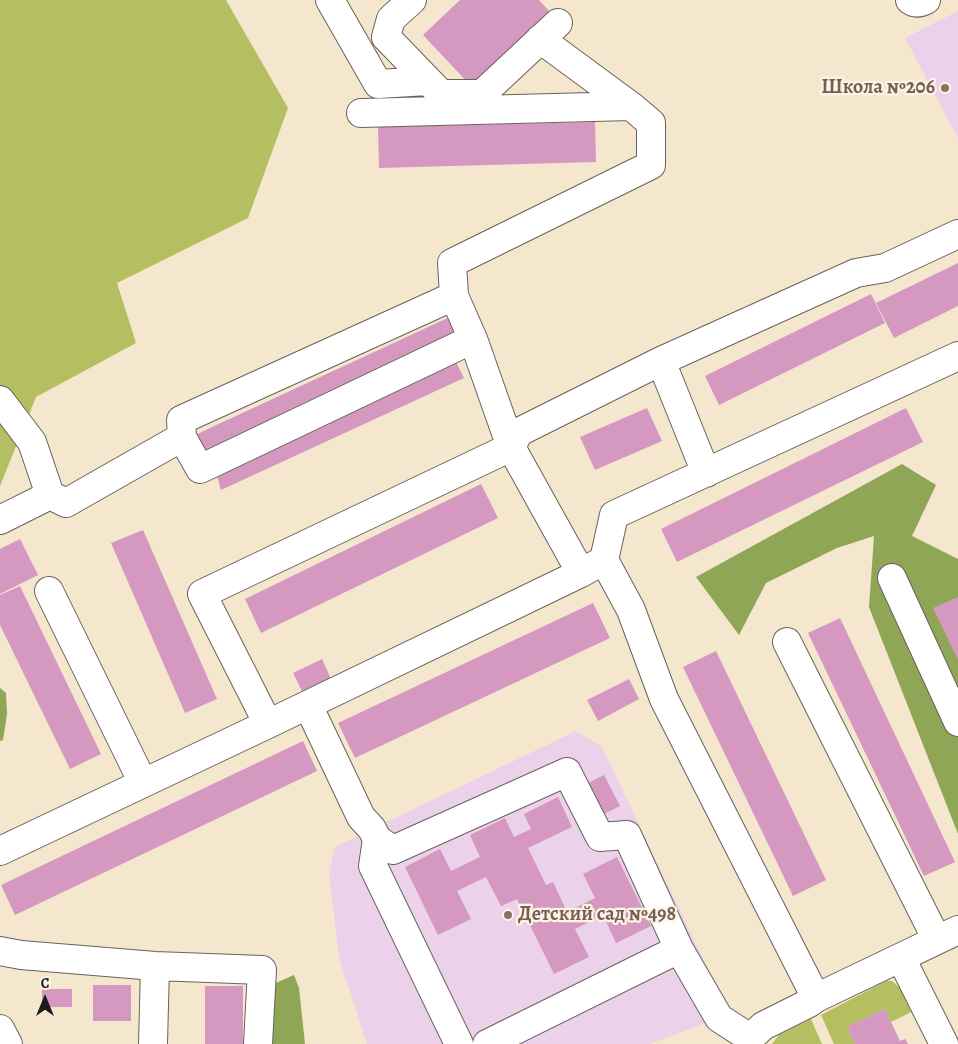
<!DOCTYPE html>
<html>
<head>
<meta charset="utf-8">
<style>
	body { margin:0 }
	#map { position:relative; width:958px; height:1044px; overflow:hidden; background:#f4e7cd; font-family:Alegreya,serif }
	canvas { display:block }
	.north { position:absolute; left:20px; top:974px; width:50px; height:50px; -webkit-text-stroke:4px #fcf5e5; paint-order:stroke; rotate:0deg; font-size:14px; font-weight:700; line-height:20px; text-align:center; color:#1c1c1c }
	.north::after { content:''; display:block; margin:auto; width:18px; height:22px; background:#1c1c1c; clip-path:polygon(50% 0,100% 100%,50% 72%,0 100%) }
</style>
</head>
<body>
<div id="map">
<canvas width="958" height="1044"></canvas>
<div class="north">С</div>
</div>
<script>
const context = document.querySelector('canvas').getContext('2d');
context.lineJoin = 'round';
function fill(path, color) {
  context.fillStyle = color;
  context.fill(path, 'evenodd');
}
function stroke(path, color, width, dash) {
  context.strokeStyle = color;
  context.lineWidth = width;
  context.lineCap = dash ? 'butt' : 'round';
  context.setLineDash(dash || []);
  context.stroke(path);
}
function label(font, color, halo, rows, align = 'center') {
  context.font = font + ' Alegreya,serif';
  context.lineWidth = 4.5;
  context.setLineDash([]);
  context.textBaseline = 'middle';
  context.strokeStyle = halo;
  context.fillStyle = color;
  for (const [text, x, y, turn = 0] of rows) {
    context.save();
    context.translate(x, y);
    context.rotate((+turn || 0) * Math.PI / 180);
    context.textAlign = isNaN(turn) ? turn : align;
    if (halo) context.strokeText(text, 0, 0);
    context.fillText(text, 0, 0);
    context.restore();
  }
}
fill(new Path2D(`
	M 958,11 L 958,138 L 905,38 Z
	M 576,731 L 602,747 L 725,1005 L 719,1018 L 650,1044 L 367,1044 L 339,958 L 329,872 L 335,847 Z`), '#ecd1ea');
fill(new Path2D(`
	M 0,0 L 226,0 L 288,108 L 248,218 L 117,283 L 136,343 L 36,397 L 0,486 Z
	M 886,981 L 892,981 L 900,988 L 911,1012 L 891,1022 L 885,1009 L 847,1027 L 855,1044 L 834,1044 L 821,1015 Z
	M 811,1019 L 822,1044 L 772,1044 L 779,1035 Z`), '#b3bf60');
fill(new Path2D(`
	M 902,464 L 936,485 L 912,536 L 958,559 L 958,834 L 869,607 L 874,536 L 837,548 L 766,583 L 739,635 L 696,577 Z
	M 0,688 L 6,693 L 7,714 L 3,740 L 0,741 Z
	M 294,975 L 299,988 L 305,1044 L 268,1044 L 269,986 Z`), '#8ea656');
fill(new Path2D(`
	M 460,0 L 539,0 L 550,12 L 471,86 L 423,35 Z
	M 595,122 L 596,162 L 379,168 L 378,127 Z
	M 958,263 L 958,306 L 894,338 L 876,303 Z
	M 871,294 L 885,323 L 719,405 L 705,376 Z
	M 454,315 L 463,336 L 206,455 L 197,434 Z
	M 454,358 L 464,378 L 221,490 L 215,469 Z
	M 647,408 L 662,441 L 595,470 L 580,437 Z
	M 906,408 L 923,442 L 677,562 L 661,529 Z
	M 481,484 L 498,518 L 261,633 L 245,599 Z
	M 143,530 L 217,699 L 185,713 L 111,543 Z
	M 20,539 L 38,575 L 0,594 L 0,549 Z
	M 20,586 L 101,754 L 70,769 L 0,625 L 0,595 Z
	M 958,597 L 958,660 L 933,608 Z
	M 593,603 L 610,638 L 355,758 L 338,723 Z
	M 840,618 L 955,862 L 924,876 L 808,633 Z
	M 716,651 L 826,880 L 793,896 L 683,667 Z
	M 322,659 L 331,679 L 303,693 L 293,673 Z
	M 629,679 L 639,699 L 598,721 L 587,700 Z
	M 303,741 L 317,771 L 15,915 L 1,885 Z
	M 604,775 L 620,806 L 604,814 L 588,783 Z
	M 558,797 L 572,827 L 528,848 L 546,885 L 553,882 L 567,912 L 595,898 L 583,874 L 617,857 L 651,926 L 616,943 L 603,915 L 575,929 L 589,957 L 554,974 L 517,899 L 501,906 L 486,877 L 457,891 L 471,919 L 438,935 L 405,867 L 440,849 L 451,871 L 480,857 L 470,835 L 505,818 L 514,837 L 531,829 L 524,814 Z
	M 93,985 L 131,985 L 131,1021 L 93,1021 Z
	M 205,986 L 243,986 L 243,1044 L 205,1044 Z
	M 42,989 L 72,989 L 72,1007 L 42,1007 Z
	M 885,1009 L 900,1041 L 905,1039 L 908,1044 L 855,1044 L 847,1027 Z`), '#d498c1');
const minor = new Path2D(`
	M 330,0 L 378,84 L 428,81
	M 412,0 L 391,19 L 386,37 L 441,94 L 482,94 L 558,23
	M 910,0 C 915,4 920,3 926,0
	M 540,39 L 631,106
	M 361,113 L 631,106 L 651,123 L 651,165 L 452,263 L 454,296 L 473,339 L 511,447 L 581,573
	M 661,361 L 706,473
	M 0,400 L 32,442 L 50,495 L 0,520
	M 182,437 L 200,469 L 473,339
	M 50,495 L 66,503 L 182,437 L 181,420 L 454,296
	M 604,560 L 631,610 L 664,699 L 816,998
	M 892,578 L 958,722
	M 49,591 L 143,783
	M 787,642 L 937,940
	M 308,705 L 361,817 L 372,829 L 377,839
	M 268,724 L 202,594 L 511,447 L 519,432 L 661,361 L 856,273 L 885,268 L 958,234
	M 0,851 L 268,724 L 581,573 L 604,560 L 614,515 L 958,356
	M 0,951 L 21,955 L 155,966 L 262,970 L 258,1044
	M 901,958 L 944,1044
	M 0,1029 L 8,1044
	M 153,1044 L 155,966
	M 459,1044 L 373,866 L 377,839 L 393,850 L 567,772 L 600,837 L 627,835 L 679,949 L 719,1018 L 750,1038
	M 487,1044 L 679,949
	M 749,1044 L 750,1038 L 763,1026 L 809,1003 L 816,998 L 958,930`);
stroke(minor, '#68635a', 30);
stroke(minor, '#fff', 28);
for (const [x, y, r, color] of [
	[945,88,5,"#8d6e63"],
	[508,915,5,"#8d6e63"]
]) {
  const dot = new Path2D();
  dot.arc(x, y, r, 0, 2 * Math.PI);
  context.fillStyle = color;
  context.fill(dot);
  stroke(dot, '#fcf5e5', 2);
}
label('bold 20px', '#785e54', '#fcf5e5', [
	["Школа №206",935,88],
	["Детский сад №498",518,915,"left"]
], 'right');
</script>
</body>
</html>
